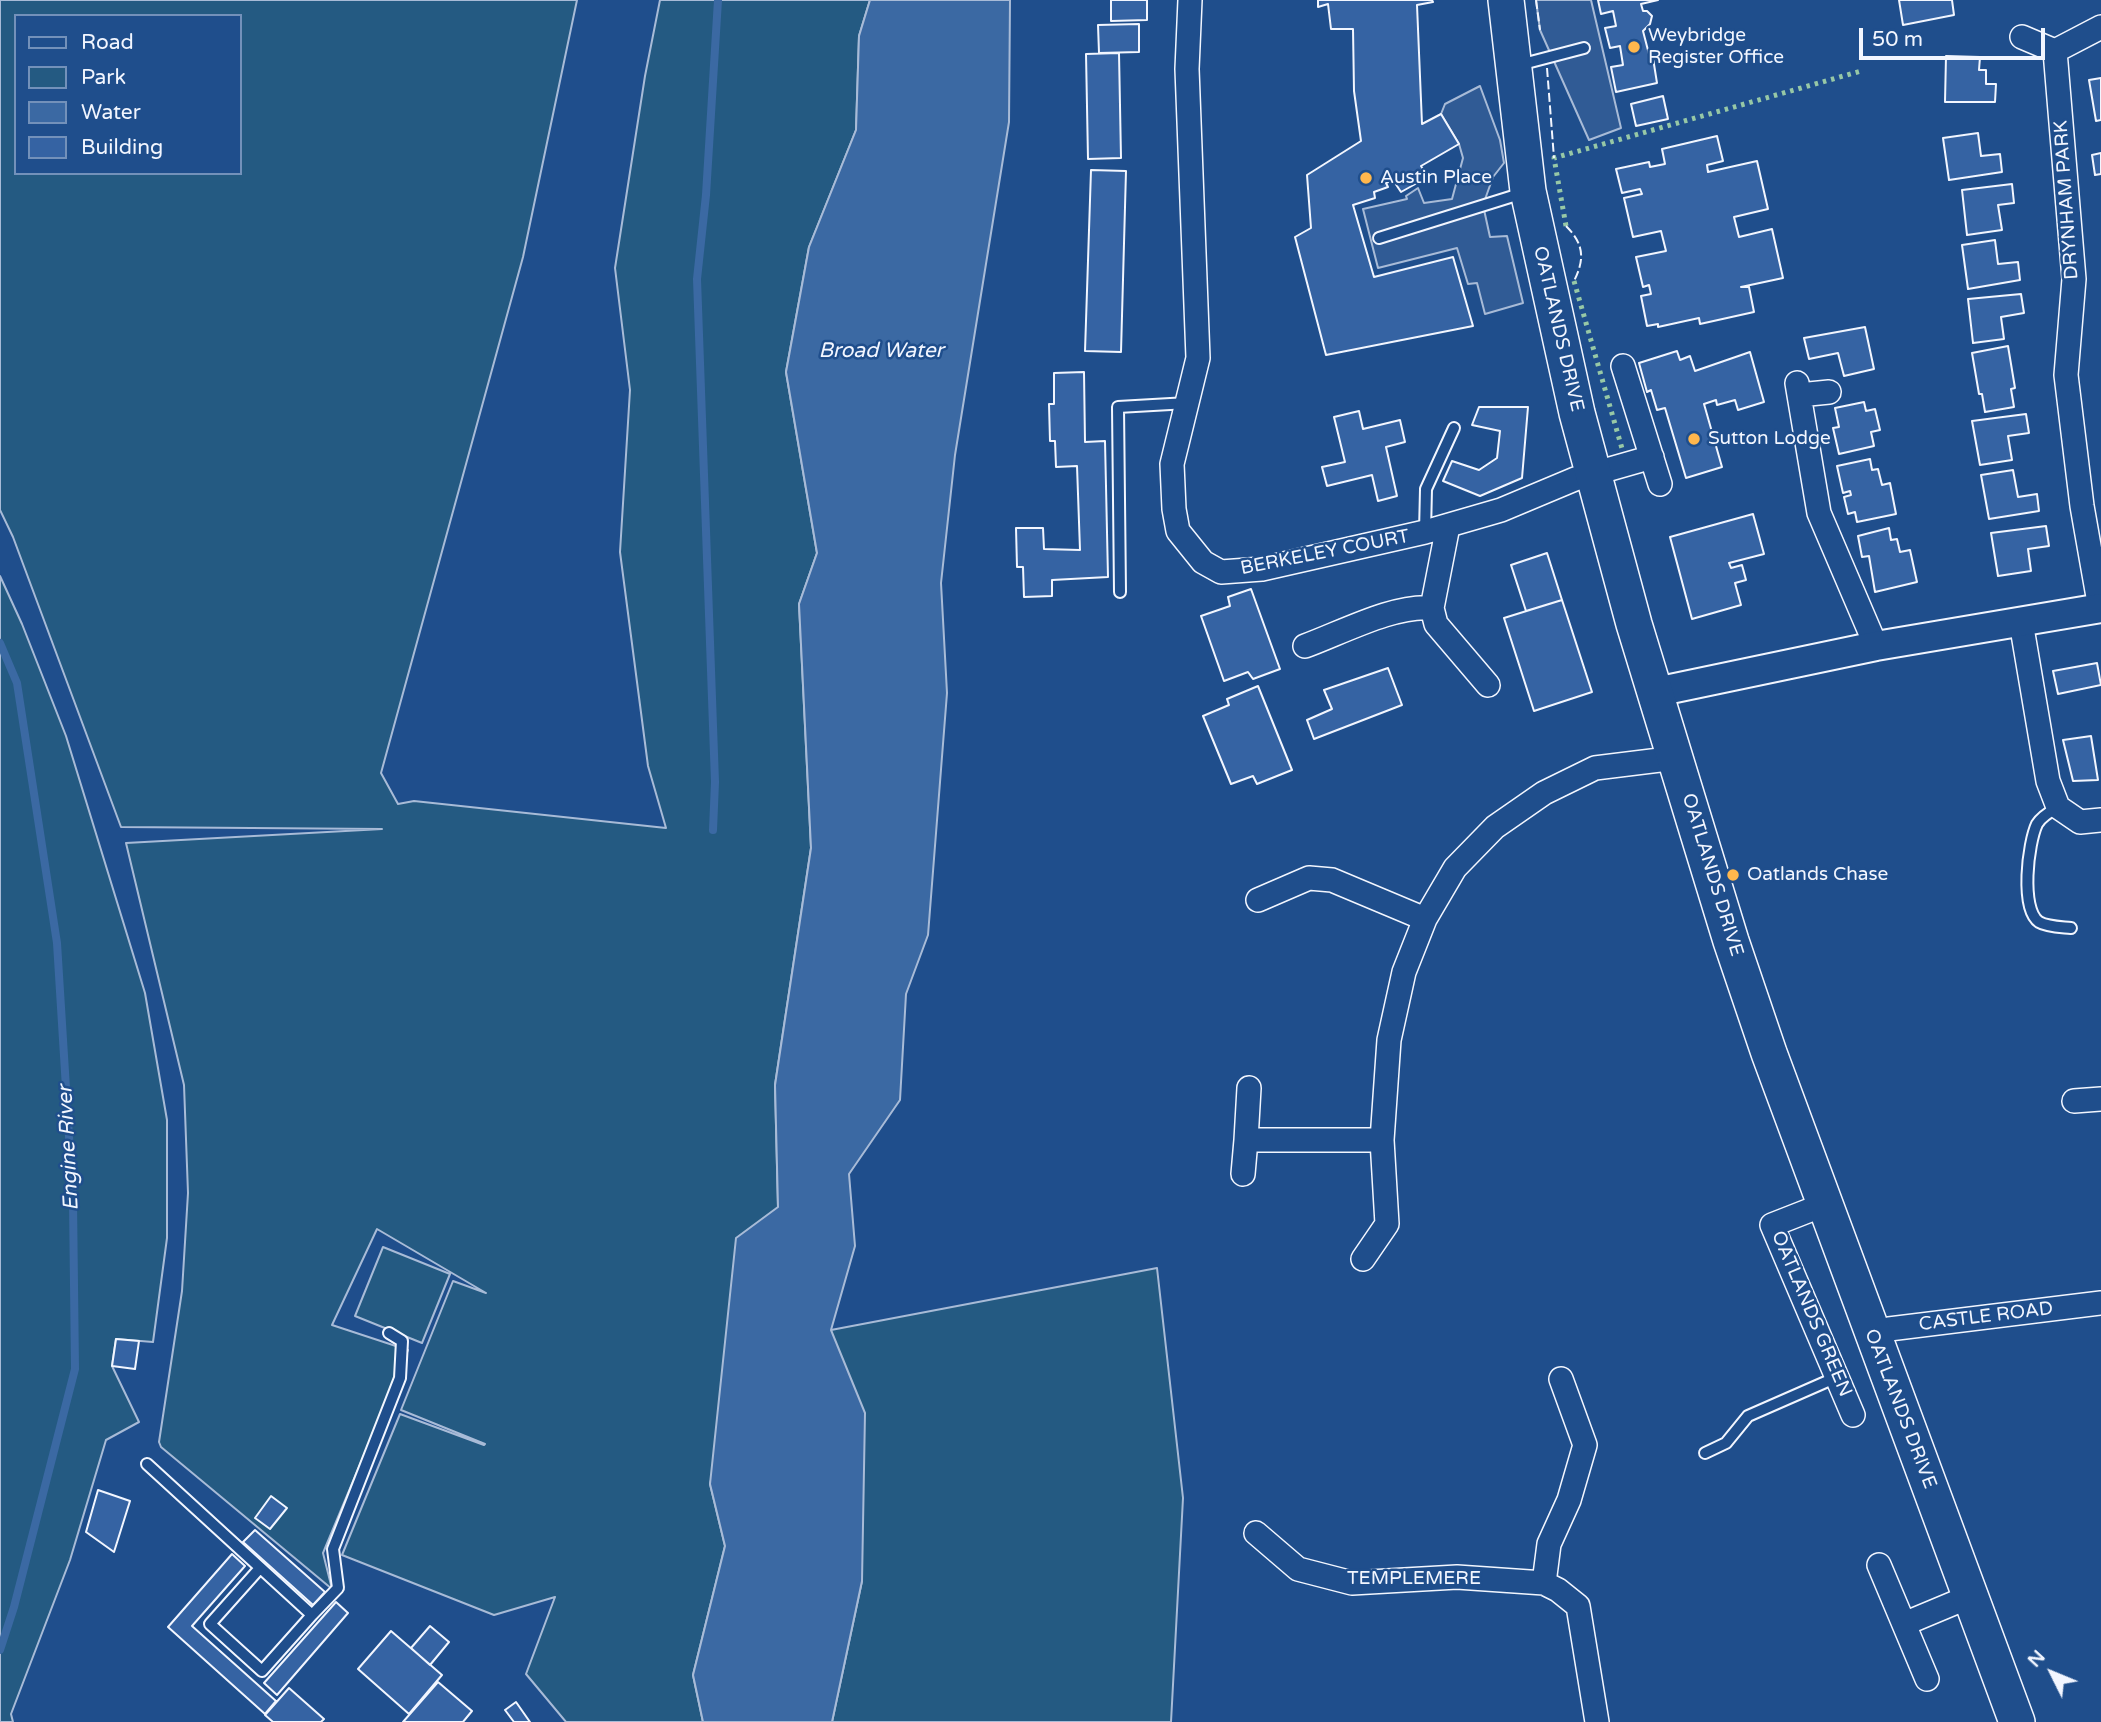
<!DOCTYPE html>
<html>
<head>
<meta charset="utf-8">
<style>
	body { margin:0 }
	#map { position:relative; width:2101px; height:1722px; overflow:hidden; background:#1f4e8c; font-family:"Varela Round",sans-serif }
	canvas { display:block }
	.legend { position:absolute; left:14px; top:14px; width:228px; height:161px; box-sizing:border-box; background:#1f4e8c; border:2px solid #7391ba; margin:0; padding:9px 12px; list-style:none; font-size:21px; color:#f2f6ff }
	.legend li { display:flex; align-items:center; gap:14px; height:35px }
	.legend b { width:35px; border:2px solid #7391ba }
	.north { position:absolute; left:2017px; top:1638px; width:70px; height:70px; -webkit-text-stroke:5px #1f4e8c; paint-order:stroke; rotate:313deg; font-size:19px; font-weight:700; line-height:28px; text-align:center; color:#f2f6ff }
	.north::after { content:''; display:block; margin:auto; width:24px; height:32px; background:#f2f6ff; clip-path:polygon(50% 0,100% 100%,50% 72%,0 100%) }
	.scale { position:absolute; left:1859px; top:28px; width:186px; height:32px; box-sizing:border-box; border:4px solid #f2f6ff; border-top:0; padding-left:9px; font-size:21px; line-height:24px; white-space:nowrap; color:#f2f6ff; -webkit-text-stroke:5px #1f4e8c; paint-order:stroke }
</style>
</head>
<body>
<div id="map">
<canvas width="2101" height="1722"></canvas>
<ul class="legend">
<li><b style="height:9px;background:#1f4e8c"></b>Road</li>
<li><b style="height:19px;background:#245a82"></b>Park</li>
<li><b style="height:19px;background:#3b69a3"></b>Water</li>
<li><b style="height:19px;background:#3563a3"></b>Building</li>
</ul>
<div class="north">N</div>
<div class="scale">50 m</div>
</div>
<script>
const context = document.querySelector('canvas').getContext('2d');
context.lineJoin = 'round';
function fill(path, color) {
  context.fillStyle = color;
  context.fill(path, 'evenodd');
}
function stroke(path, color, width, dash) {
  context.strokeStyle = color;
  context.lineWidth = width;
  context.lineCap = dash ? 'butt' : 'round';
  context.setLineDash(dash || []);
  context.stroke(path);
}
function label(font, color, halo, rows, align = 'center') {
  context.font = font + ' "Varela Round",sans-serif';
  context.lineWidth = 5;
  context.setLineDash([]);
  context.textBaseline = 'middle';
  context.strokeStyle = halo;
  context.fillStyle = color;
  for (const [text, x, y, turn = 0] of rows) {
    context.save();
    context.translate(x, y);
    context.rotate((+turn || 0) * Math.PI / 180);
    context.textAlign = isNaN(turn) ? turn : align;
    if (halo) context.strokeText(text, 0, 0);
    context.fillText(text, 0, 0);
    context.restore();
  }
}
const green = new Path2D(`
	M 0,0 L 577,0 L 523,257 L 381,773 L 398,804 L 414,801 L 666,828 L 648,766 L 620,552 L 630,390 L 615,268 L 645,76 L 660,0 L 870,0 L 859,36 L 856,130 L 809,247 L 786,372 L 817,553 L 799,604 L 811,848 L 775,1085 L 778,1208 L 710,1484 L 725,1546 L 693,1675 L 703,1722 L 566,1722 L 526,1674 L 555,1597 L 494,1615 L 342,1555 L 400,1414 L 484,1445 L 485,1444 L 401,1410 L 453,1281 L 486,1293 L 377,1229 L 332,1325 L 408,1350 L 323,1553 L 332,1589 L 161,1447 L 159,1442 L 182,1291 L 188,1193 L 184,1085 L 126,843 L 382,829 L 121,827 L 13,537 L 0,510 ZM 16,16 L 240,16 L 240,173 L 16,173 Z
	M 0,576 L 22,624 L 66,736 L 145,993 L 167,1120 L 167,1238 L 153,1342 L 116,1339 L 112,1366 L 139,1422 L 106,1440 L 70,1560 L 11,1714 L 13,1722 L 0,1722 Z
	M 383,1247 L 450,1274 L 422,1343 L 355,1316 Z
	M 1157,1268 L 1183,1498 L 1171,1722 L 832,1722 L 862,1581 L 831,1330 Z`);
fill(green, '#245a82');
stroke(green, '#a8bbd7', 2);
const parking = new Path2D(`
	M 1536,0 L 1591,0 L 1621,128 L 1589,140 L 1540,30 Z
	M 1480,86 L 1500,140 L 1504,163 L 1493,177 L 1483,205 L 1490,237 L 1507,236 L 1523,303 L 1485,314 L 1477,283 L 1468,284 L 1457,248 L 1378,268 L 1363,209 L 1407,199 L 1406,196 L 1418,188 L 1424,203 L 1452,199 L 1463,158 L 1459,144 L 1441,114 L 1445,104 Z`);
fill(parking, '#305b95');
stroke(parking, '#a8bbd7', 2);
const water = new Path2D(`
	M 870,0 L 1010,0 L 1009,122 L 955,455 L 941,583 L 947,693 L 928,935 L 906,994 L 900,1100 L 849,1174 L 855,1246 L 831,1330 L 865,1413 L 862,1581 L 832,1722 L 703,1722 L 693,1675 L 725,1546 L 710,1484 L 736,1238 L 778,1207 L 775,1085 L 811,848 L 799,604 L 817,553 L 786,372 L 809,247 L 856,130 L 859,36 Z`);
fill(water, '#3b69a3');
stroke(water, '#a8bbd7', 2);
stroke(new Path2D(`
	M 0,643 L 17,683 L 57,943 L 73,1201 L 75,1369 L 14,1607 L 0,1650
	M 713,830 L 715,782 L 697,279 L 706,195 L 718,0`), '#3b69a3', 8);
const building = new Path2D(`
	M 1111,0 L 1147,0 L 1147,20 L 1111,21 Z
	M 1318,0 L 1432,0 L 1433,2 L 1417,5 L 1422,124 L 1441,114 L 1459,144 L 1421,166 L 1428,177 L 1401,192 L 1393,180 L 1386,183 L 1388,187 L 1374,192 L 1375,198 L 1353,205 L 1374,277 L 1453,257 L 1473,326 L 1326,355 L 1295,237 L 1311,228 L 1307,175 L 1361,141 L 1354,91 L 1353,29 L 1331,29 L 1328,4 L 1318,7 Z
	M 1598,0 L 1658,0 L 1641,4 L 1643,11 L 1647,11 L 1652,16 L 1650,24 L 1643,31 L 1650,58 L 1653,58 L 1657,83 L 1616,92 L 1611,67 L 1623,65 L 1620,46 L 1610,48 L 1605,28 L 1616,26 L 1613,11 L 1601,14 Z
	M 1899,0 L 1952,0 L 1954,15 L 1903,25 Z
	M 1139,24 L 1139,52 L 1099,53 L 1098,25 Z
	M 1119,53 L 1121,158 L 1088,159 L 1086,54 Z
	M 1946,56 L 1980,57 L 1979,70 L 1986,70 L 1986,84 L 1996,84 L 1995,102 L 1945,102 Z
	M 2101,78 L 2101,120 L 2096,121 L 2089,80 Z
	M 1663,96 L 1668,119 L 1636,126 L 1631,104 Z
	M 1978,133 L 1981,156 L 2000,154 L 2002,172 L 1949,180 L 1943,138 Z
	M 1717,136 L 1723,161 L 1707,165 L 1708,172 L 1757,161 L 1768,209 L 1734,217 L 1739,237 L 1772,229 L 1783,278 L 1741,287 L 1749,287 L 1754,312 L 1700,324 L 1699,318 L 1658,327 L 1658,324 L 1647,326 L 1641,296 L 1651,294 L 1649,285 L 1643,287 L 1636,257 L 1666,251 L 1661,231 L 1633,237 L 1624,198 L 1642,194 L 1640,189 L 1622,193 L 1616,169 L 1649,162 L 1650,167 L 1665,164 L 1662,149 Z
	M 2101,153 L 2101,174 L 2095,175 L 2092,155 Z
	M 1091,170 L 1126,171 L 1121,352 L 1085,351 Z
	M 2012,184 L 2014,203 L 1998,205 L 2002,230 L 1967,235 L 1962,190 Z
	M 1995,240 L 1998,264 L 2018,262 L 2020,280 L 1968,289 L 1962,245 Z
	M 2021,294 L 2024,313 L 2001,317 L 2004,339 L 1973,343 L 1968,299 Z
	M 1865,327 L 1874,369 L 1844,376 L 1838,353 L 1809,359 L 1804,338 Z
	M 2008,346 L 2015,388 L 2011,389 L 2014,407 L 1985,412 L 1982,394 L 1979,394 L 1972,353 Z
	M 1677,351 L 1680,360 L 1690,356 L 1695,371 L 1750,352 L 1764,402 L 1738,410 L 1735,400 L 1717,405 L 1716,400 L 1704,404 L 1722,467 L 1686,478 L 1665,408 L 1657,410 L 1651,390 L 1647,392 L 1639,363 Z
	M 1084,372 L 1085,442 L 1105,441 L 1108,577 L 1052,580 L 1052,596 L 1024,597 L 1023,567 L 1017,567 L 1016,528 L 1043,528 L 1044,549 L 1080,550 L 1077,466 L 1056,467 L 1055,441 L 1050,441 L 1049,404 L 1054,404 L 1054,373 Z
	M 1864,402 L 1866,411 L 1875,409 L 1880,430 L 1871,432 L 1874,446 L 1839,454 L 1833,428 L 1839,427 L 1835,408 Z
	M 1479,407 L 1528,407 L 1522,478 L 1480,496 L 1443,481 L 1452,461 L 1479,470 L 1497,458 L 1500,431 L 1472,425 Z
	M 1359,411 L 1363,429 L 1400,420 L 1405,442 L 1386,447 L 1397,496 L 1378,501 L 1372,475 L 1327,486 L 1322,467 L 1345,462 L 1334,417 Z
	M 2026,414 L 2029,433 L 2008,436 L 2012,460 L 1980,465 L 1972,421 Z
	M 1870,459 L 1872,470 L 1878,469 L 1882,485 L 1890,483 L 1896,514 L 1857,522 L 1855,512 L 1848,514 L 1844,497 L 1851,495 L 1850,491 L 1843,493 L 1837,466 Z
	M 2013,470 L 2018,497 L 2037,494 L 2039,511 L 1989,519 L 1981,475 Z
	M 1753,514 L 1764,554 L 1729,563 L 1731,568 L 1742,565 L 1746,580 L 1735,583 L 1741,605 L 1692,619 L 1670,537 Z
	M 2046,526 L 2049,546 L 2028,549 L 2031,571 L 1998,576 L 1991,533 Z
	M 1889,528 L 1891,540 L 1897,539 L 1900,552 L 1910,550 L 1917,582 L 1875,592 L 1869,556 L 1862,557 L 1858,536 Z
	M 1547,553 L 1562,600 L 1526,611 L 1511,565 Z
	M 1251,589 L 1280,669 L 1253,679 L 1248,672 L 1224,681 L 1201,616 L 1230,606 L 1228,597 Z
	M 1562,600 L 1592,692 L 1534,711 L 1504,618 Z
	M 2097,663 L 2101,685 L 2058,694 L 2053,671 Z
	M 1388,668 L 1402,705 L 1314,739 L 1307,720 L 1332,709 L 1324,690 Z
	M 1258,686 L 1292,770 L 1257,784 L 1253,776 L 1231,784 L 1203,716 L 1229,705 L 1227,699 Z
	M 2091,736 L 2098,780 L 2073,781 L 2063,740 Z
	M 116,1339 L 139,1341 L 135,1369 L 112,1366 Z
	M 98,1490 L 130,1501 L 114,1552 L 86,1532 Z
	M 271,1496 L 287,1508 L 270,1529 L 255,1518 Z
	M 255,1530 L 325,1592 L 313,1605 L 243,1542 Z
	M 232,1554 L 245,1566 L 192,1626 L 276,1701 L 265,1714 L 168,1627 Z
	M 336,1602 L 348,1613 L 277,1695 L 264,1683 Z
	M 430,1626 L 449,1642 L 430,1665 L 411,1648 Z
	M 391,1631 L 442,1675 L 409,1714 L 358,1669 Z
	M 438,1682 L 472,1711 L 463,1722 L 403,1722 Z
	M 289,1688 L 324,1719 L 321,1722 L 273,1722 L 265,1715 Z
	M 516,1702 L 530,1722 L 514,1722 L 505,1710 Z`);
fill(building, '#3563a3');
stroke(building, '#f2f6ff', 2);
const service = new Path2D(`
	M 1519,65 L 1584,48
	M 1379,238 L 1523,193
	M 1425,532 L 1426,489 L 1454,428
	M 1120,592 L 1118,407 L 1188,403
	M 2058,807 C 2051,811 2041,817 2037,824 C 2028,843 2020,909 2039,922 C 2047,927 2062,927 2071,928
	M 1705,1453 L 1726,1443 L 1748,1416 L 1837,1377
	M 147,1464 L 312,1615 L 338,1588 L 333,1549 L 400,1378 L 402,1341 L 389,1333
	M 260,1568 L 210,1624 L 262,1671 L 312,1615`);
const minor = new Path2D(`
	M 1190,0 L 1187,69 L 1198,358 L 1172,464 L 1174,509 L 1178,531 L 1203,562 L 1221,572 L 1262,569 L 1425,532 L 1501,510 L 1575,479 L 1652,457
	M 2022,37 L 2055,51
	M 1623,366 L 1660,484
	M 1797,383 L 1799,395 L 1829,392
	M 1799,395 L 1819,513 L 1876,646
	M 1448,526 L 1432,608 L 1436,624 L 1488,685
	M 2100,608 L 2082,506 L 2066,375 L 2074,279 L 2055,51 L 2101,27
	M 2021,622 L 2048,781 L 2058,807 L 2080,822 L 2101,820
	M 1305,646 C 1341,633 1395,604 1432,608
	M 1258,900 L 1309,878 L 1332,880 L 1425,919
	M 2074,1101 L 2101,1099
	M 1246,1140 L 1249,1088
	M 1243,1174 L 1246,1140 L 1382,1140 L 1389,1040 L 1404,972 L 1425,919 L 1455,868 L 1495,827 L 1544,793 L 1595,768 L 1676,758
	M 1823,1205 L 1772,1225 L 1853,1415
	M 1363,1259 L 1387,1224 L 1382,1140
	M 1872,1335 L 1889,1329 L 2101,1303
	M 1256,1533 L 1298,1569 L 1352,1583 L 1457,1577 L 1544,1583 L 1558,1590 L 1578,1606 L 1597,1722
	M 1879,1565 L 1927,1679
	M 1544,1583 L 1549,1544 L 1569,1500 L 1585,1445 L 1561,1379
	M 1904,1624 L 1971,1596`);
const tertiary = new Path2D(`
	M 1656,692 L 1876,646 L 2101,608`);
const primary = new Path2D(`
	M 1506,0 L 1528,191 L 1577,413 L 1634,624 L 1731,941 L 1769,1053 L 2017,1722`);
stroke(service, '#f2f6ff', 14);
stroke(minor, '#f2f6ff', 26);
stroke(tertiary, '#f2f6ff', 32);
stroke(primary, '#f2f6ff', 38);
stroke(service, '#1f4e8c', 10);
stroke(minor, '#1f4e8c', 23);
stroke(tertiary, '#1f4e8c', 28);
stroke(primary, '#1f4e8c', 35);
stroke(new Path2D(`
	M 1566,226 L 1554,158 L 1861,71
	M 1574,281 L 1623,452`), '#97c8a6', 5, [3.5, 5]);
stroke(new Path2D(`
	M 1536,0 L 1540,30
	M 1547,68 L 1554,158
	M 1566,226 C 1584,244 1585,259 1574,281`), '#f2f6ff', 2, [9, 3.5]);
for (const [x, y, r, color] of [
	[1634,47,7,"#ffb74d"],
	[1366,178,7,"#ffb74d"],
	[1694,439,7,"#ffb74d"],
	[1733,875,7,"#ffb74d"]
]) {
  const dot = new Path2D();
  dot.arc(x, y, r, 0, 2 * Math.PI);
  context.fillStyle = color;
  context.fill(dot);
  stroke(dot, '#1f4e8c', 2.5);
}
label('19px', '#f2f6ff', '#1f4e8c', [
	["Weybridge",1648,36],
	["Register Office",1648,58],
	["Austin Place",1380,178],
	["Sutton Lodge",1708,439],
	["Oatlands Chase",1747,875]
], 'left');
label('19px', '#f2f6ff', '#1f4e8c', [
	["DRYNHAM PARK",2067,200,-94],
	["OATLANDS DRIVE",1558,329,77],
	["BERKELEY COURT",1325,553,-11],
	["OATLANDS DRIVE",1712,875,73],
	["OATLANDS GREEN",1811,1314,67],
	["CASTLE ROAD",1986,1317,-7],
	["OATLANDS DRIVE",1900,1409,69],
	["TEMPLEMERE",1414,1579]
]);
label('italic 21px', '#f2f6ff', '#1f4e8c', [
	["Broad Water",881,351],
	["Engine River",69,1148,-93]
]);
</script>
</body>
</html>
